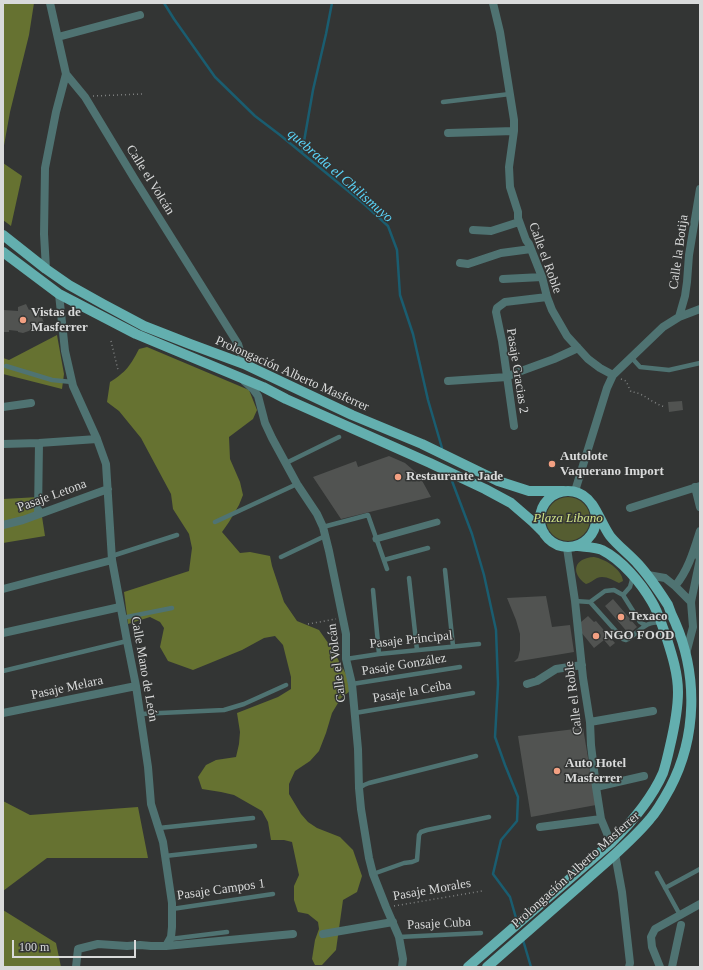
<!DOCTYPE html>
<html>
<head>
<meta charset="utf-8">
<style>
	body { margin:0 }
	#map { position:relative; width:703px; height:970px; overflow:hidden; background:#333534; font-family:"Times New Roman",serif }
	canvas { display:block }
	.frame { position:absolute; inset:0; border:4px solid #d9dada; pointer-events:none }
	.scale { position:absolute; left:12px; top:940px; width:124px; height:18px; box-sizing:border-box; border:2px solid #d9dada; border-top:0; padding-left:5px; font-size:12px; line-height:14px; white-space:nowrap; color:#d9dada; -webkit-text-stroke:3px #333534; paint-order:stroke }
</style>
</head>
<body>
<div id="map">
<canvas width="703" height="970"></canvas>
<div class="frame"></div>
<div class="scale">100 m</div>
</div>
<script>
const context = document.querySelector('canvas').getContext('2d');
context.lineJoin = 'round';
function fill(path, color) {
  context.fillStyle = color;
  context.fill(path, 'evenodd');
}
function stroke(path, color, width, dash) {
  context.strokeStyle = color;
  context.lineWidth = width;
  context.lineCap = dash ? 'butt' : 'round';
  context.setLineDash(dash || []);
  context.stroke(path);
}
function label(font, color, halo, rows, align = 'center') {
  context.font = font + ' "Times New Roman",serif';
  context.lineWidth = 3;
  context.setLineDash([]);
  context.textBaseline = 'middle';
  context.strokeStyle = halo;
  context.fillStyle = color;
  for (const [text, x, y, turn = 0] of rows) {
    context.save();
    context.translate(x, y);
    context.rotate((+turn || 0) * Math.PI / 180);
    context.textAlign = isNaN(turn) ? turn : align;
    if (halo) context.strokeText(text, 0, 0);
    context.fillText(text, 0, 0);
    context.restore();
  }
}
fill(new Path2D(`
	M546 519a22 22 0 1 1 44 0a22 22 0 1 1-44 0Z
	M 594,557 C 605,559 622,569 623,581 L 619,583 C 612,580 605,575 597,578 C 593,580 590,583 586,584 C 570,573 574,558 594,557 Z`), '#555d31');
fill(new Path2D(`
	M 3,3 L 34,3 L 29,35 L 10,112 L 3,151 Z
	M 3,163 L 22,176 L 11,226 L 3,220 Z
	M 57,335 L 64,374 L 62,389 L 3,374 L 3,358 L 9,360 Z
	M 147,347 L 249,390 L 257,410 L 253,419 L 229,437 L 230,459 L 240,482 L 243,495 L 239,505 L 229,522 L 222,532 L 240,553 L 250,552 L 270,556 L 272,566 L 284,602 L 297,621 L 319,630 L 333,650 L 347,676 L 350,691 L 341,698 L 332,713 L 326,733 L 319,751 L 310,761 L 295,771 L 289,784 L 289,794 L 301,814 L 308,822 L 317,828 L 340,837 L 353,850 L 362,876 L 357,892 L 343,900 L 336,950 L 322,965 L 315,965 L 312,959 L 315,940 L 319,929 L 318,922 L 308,914 L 298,912 L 294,900 L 294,886 L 299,875 L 292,842 L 284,840 L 271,840 L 268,822 L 262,811 L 234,795 L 221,792 L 202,789 L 198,777 L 206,765 L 216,760 L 236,757 L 239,744 L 240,732 L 237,713 L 278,697 L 291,689 L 291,677 L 283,645 L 275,636 L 264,638 L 242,650 L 193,670 L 168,661 L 160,647 L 164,628 L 160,622 L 150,617 L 128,624 L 124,592 L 189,571 L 192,548 L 189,534 L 173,509 L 171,494 L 141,438 L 119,411 L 107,402 L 110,382 C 126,372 130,366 139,349 Z
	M 39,497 L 45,536 L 3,543 L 3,499 Z
	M 3,801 L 30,815 L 138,807 L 148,858 L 47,858 L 3,891 Z
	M 3,910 L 56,943 L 61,967 L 3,967 Z`), '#667231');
stroke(new Path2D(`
	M 164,3 L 174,19 L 215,77 L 255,116 L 280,135 L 364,204 L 388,226 L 397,250 L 400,295 L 413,334 L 428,400 L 442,448
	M 302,153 L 313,90 L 326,34 L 332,3
	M 452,481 L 472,534 L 484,575 L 496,630 L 498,684 L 495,737 L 505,765 L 518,797 L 517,821 L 501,840 L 493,874 L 510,897 L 516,918
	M 523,940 L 531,967`), '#1a5d70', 2.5);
fill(new Path2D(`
	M 26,304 L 29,310 L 32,308 L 35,313 L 39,311 L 46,327 L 41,329 L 40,327 L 23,333 L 18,332 L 18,331 L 9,330 L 9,332 L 3,332 L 3,310 L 18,311 L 18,307 Z
	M 682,401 L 683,410 L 669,412 L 668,402 Z
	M 389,456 L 405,463 L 419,475 L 431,497 L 341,519 L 313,477 L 356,461 L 358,467 Z
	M 546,596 L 552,627 L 570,625 L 574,652 L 514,662 L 518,658 L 520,650 L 520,634 L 516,620 L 507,598 Z
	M 613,599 L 637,627 L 629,634 L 605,606 Z
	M 588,616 L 594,622 L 596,621 L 615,643 L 610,647 L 604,640 L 594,648 L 581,632 L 581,622 Z
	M 583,728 L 596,805 L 531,817 L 518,736 Z`), '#515351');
stroke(new Path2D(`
	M 93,96 L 142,94
	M 111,341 L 118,370
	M 621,379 L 626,381 L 631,392 C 641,392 647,399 656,403 C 659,405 662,406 666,407
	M 308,624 L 336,619
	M 394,906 L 482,891`), '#7f8180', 1.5, [1, 3]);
stroke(new Path2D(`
	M 443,102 L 510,94
	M 631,357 L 640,367 L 669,370 L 700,363
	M 6,366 L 52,380 L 72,382
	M 286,463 L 339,437
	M 215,522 L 297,484
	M 323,527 L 368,515 L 387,569
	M 112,556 L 177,535
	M 281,557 L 325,536
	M 384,560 L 428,548
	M 445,570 L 453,646
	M 409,578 L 417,650
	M 373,590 L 379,654
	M 623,595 L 630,587 L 633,576
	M 575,601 L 590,602 L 605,591 L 614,590 L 623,595 L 640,622 L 643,624 L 646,625
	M 590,602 L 623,639 L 626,640 C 637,635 646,619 660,623
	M 122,618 L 172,608
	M 346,659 L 379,654 L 479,644
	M 3,671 L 127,641
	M 352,684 L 460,667
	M 355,713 L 473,693
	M 140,714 L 224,710 L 244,704 L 286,685
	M 359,788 L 364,785 L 369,783 L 476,756
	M 159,828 L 253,818
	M 165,856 L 255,846
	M 657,873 L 680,915
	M 373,874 L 404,863 L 412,862 L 417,860 L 419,835 L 421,832 L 427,830 L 489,817
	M 665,888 L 700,869
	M 172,909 L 273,894
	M 399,937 L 481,933
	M 170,939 L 227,932`), '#4f7372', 4.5);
stroke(new Path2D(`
	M 376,539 L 437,522`), '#4f7372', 7);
stroke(new Path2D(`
	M 50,3 L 66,74 L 85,97 L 134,178 L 238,344 L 244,364
	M 493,3 L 500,32 L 514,120 L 514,131 L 509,167 L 510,187 L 518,212 L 518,218 L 526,240 L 529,244 L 542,277 L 547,297 L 552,310 L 567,336 L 588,359 L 600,368 L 613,375
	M 58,37 L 140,15
	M 448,133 L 514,131
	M 473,230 L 491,231 L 519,222
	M 460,263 L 468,264 L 501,253 L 531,249
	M 46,269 L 44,234 L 45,168 L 56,112 L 66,74
	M 503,279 L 542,277
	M 59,294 L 65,351 L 73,386 L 97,439 L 106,464 L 112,560 L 127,641 L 136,686 L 148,767 L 151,804 L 163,842 L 172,903 L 172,927 L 171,937 L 166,946 L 151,946 L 140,945 L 127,946 L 98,944 L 78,949 L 76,967
	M 679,317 L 685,296 L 687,282 L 689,255 L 700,189
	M 244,381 L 253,389 L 258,396 L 265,423 L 272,438 L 297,484 L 317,514 L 323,527 L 329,551 L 346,634 L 346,659 L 352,684 L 358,749 L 359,788 L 361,809 L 369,858 L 373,874 L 386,907 L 399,937 L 403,959 L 402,967
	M 448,381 L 507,377 L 513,374 L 554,359 L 578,348
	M 3,407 L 31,403
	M 514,426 L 502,341 L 496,312 L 497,308 L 505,302 L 547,297
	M 3,444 L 39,443 L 97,439
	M 695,487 L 700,507
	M 575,491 L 607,388 L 613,375 L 663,327 L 679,317 L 700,309
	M 630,508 L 700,486
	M 38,514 L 39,443
	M 3,525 L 23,520 L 108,489
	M 567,548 L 575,601 L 583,678 L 590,722 L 591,745 L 596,787 L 601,819 L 611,843
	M 648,575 L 665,578 L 675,586 C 688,571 694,550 700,531
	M 675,586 L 691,602
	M 3,589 L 112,560
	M 3,633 L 120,607
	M 686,654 L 693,627 L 691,602 L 700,559 L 695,548
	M 527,684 L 537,681 L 556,669 L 582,665
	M 3,713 L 136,686
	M 590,722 L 653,711
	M 596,787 L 644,776
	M 540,827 L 601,819
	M 615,854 L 622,892 L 630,963 L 629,967
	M 323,934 L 393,922
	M 166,946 L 293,934
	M 660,967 L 652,947 L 651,937 L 655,929 L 700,904
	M 672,967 L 681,925`), '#4f7372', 8);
stroke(new Path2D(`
	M 3,235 L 46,269 L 69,285 L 103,304 L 144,326 L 190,344 L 244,364 L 352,415 L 422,444 L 498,481 L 529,491 L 564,491
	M 3,252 L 59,294 L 136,334 L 263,387 L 286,399 L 430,463 L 485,489 L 511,503 L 533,522 L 544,533
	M540 519a28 28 0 1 1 56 0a28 28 0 1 1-56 0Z
	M 468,967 L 611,843 C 630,824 652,798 663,773 C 666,764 668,755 670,746 C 674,729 678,710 678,692 C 678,672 671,652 665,633 C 661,623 658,612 652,602 C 641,583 622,560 602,550 C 595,547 585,547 578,546
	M 487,967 C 520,938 552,910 585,881 C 607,861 631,842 650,819 C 658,810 664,799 670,788 C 697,737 698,675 675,622 C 672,616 670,611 668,605 C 659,591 649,576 638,564 C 629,554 618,546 610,536 C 603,526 599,514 592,504`), '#63afaf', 10);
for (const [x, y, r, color] of [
	[23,320,4,"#f3a082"],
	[552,464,4,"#f3a082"],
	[398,477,4,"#f3a082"],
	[621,617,4,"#f3a082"],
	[596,636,4,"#f3a082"],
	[557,771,4,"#f3a082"]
]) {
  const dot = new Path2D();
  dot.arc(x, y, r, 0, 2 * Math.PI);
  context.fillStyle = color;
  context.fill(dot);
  stroke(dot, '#333534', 1.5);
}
label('13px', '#d9dada', '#333534', [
	["Calle el Volcán",150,180,58],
	["Calle la Botija",679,252,-82],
	["Calle el Roble",545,258,70],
	["Pasaje Gracias 2",517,371,81],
	["Prolongación Alberto Masferrer",292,374,24],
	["Pasaje Letona",52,496,-20],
	["Pasaje Principal",411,640,-6],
	["Calle el Volcán",337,663,-97],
	["Pasaje González",404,665,-9],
	["Calle Mano de León",144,669,80],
	["Pasaje Melara",67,688,-12],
	["Pasaje la Ceiba",412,692,-10],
	["Calle el Roble",574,698,-97],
	["Prolongación Alberto Masferrer",576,870,-42],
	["Pasaje Campos 1",221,890,-8],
	["Pasaje Morales",432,890,-10],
	["Pasaje Cuba",439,924,-3]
]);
label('bold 13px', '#d9dada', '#333534', [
	["Vistas de",31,313],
	["Masferrer",31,328],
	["Autolote",560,457],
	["Vaquerano Import",560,472],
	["Restaurante Jade",406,477],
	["Texaco",629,617],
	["NGO FOOD",604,636],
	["Auto Hotel",565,764],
	["Masferrer",565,779]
], 'left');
label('italic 13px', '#d2e487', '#333534', [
	["Plaza Libano",568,519]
]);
label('italic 14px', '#5ad4f9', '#333534', [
	["quebrada el Chilismuyo",340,176,41]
]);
</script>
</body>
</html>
